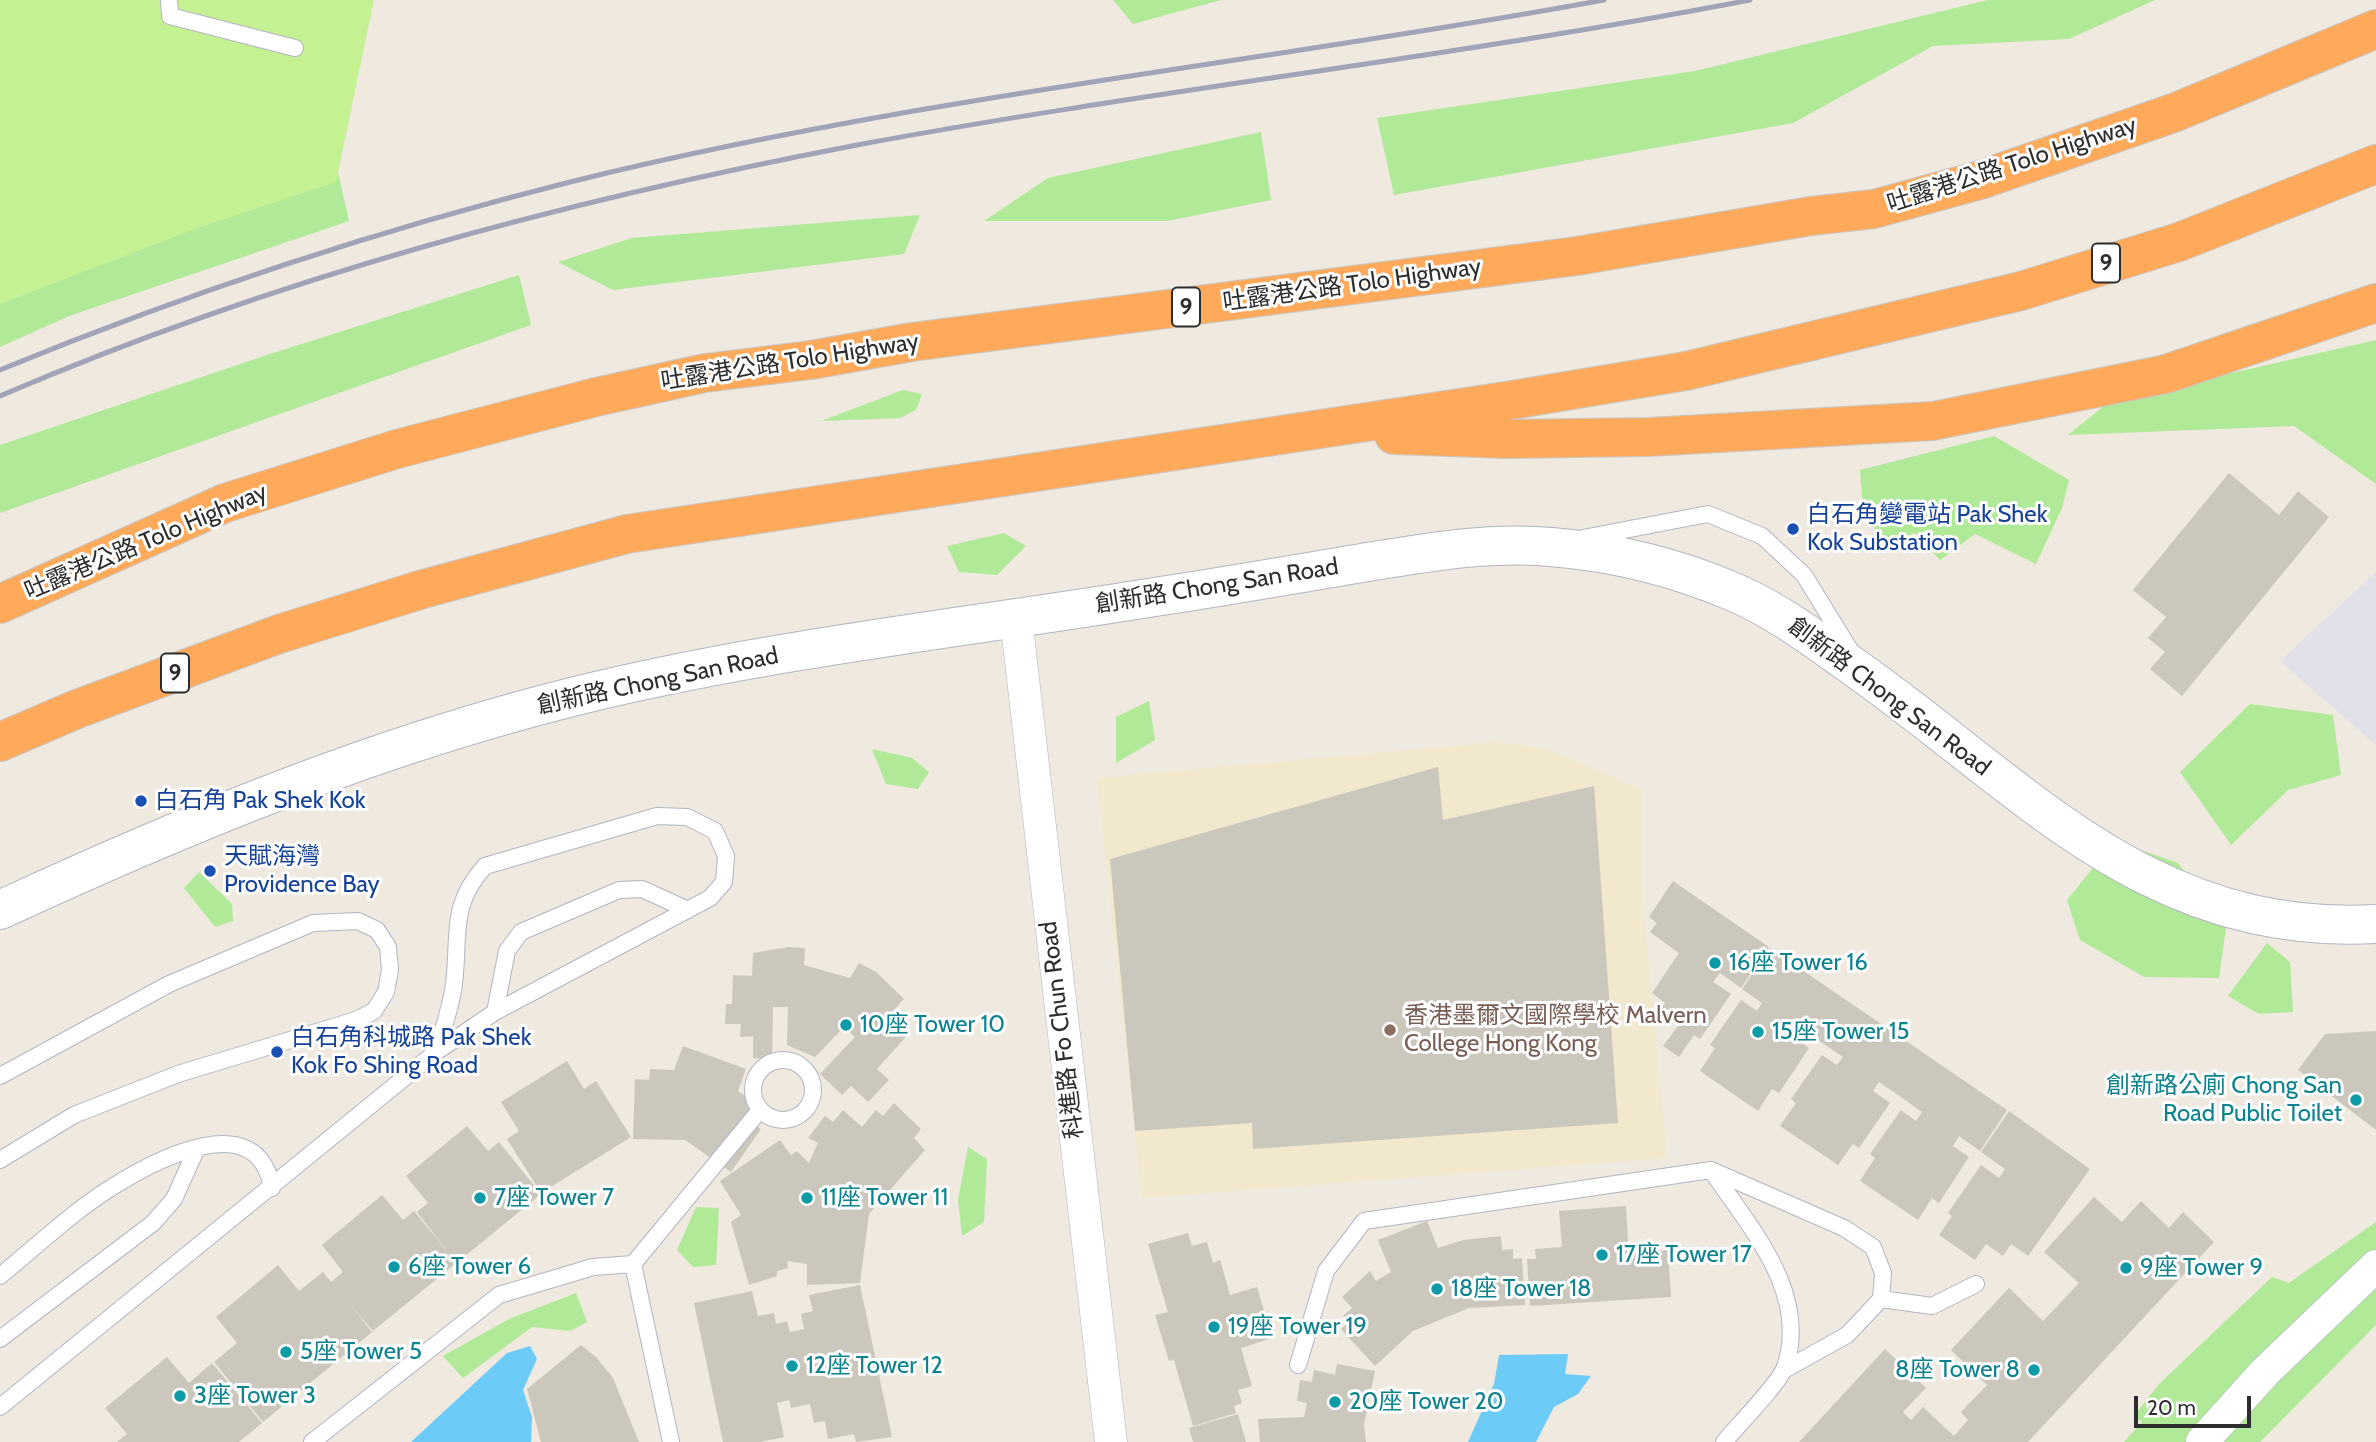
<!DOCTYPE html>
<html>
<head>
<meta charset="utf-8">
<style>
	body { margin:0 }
	#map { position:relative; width:2376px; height:1442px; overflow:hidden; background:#efe9df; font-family:Cabin,sans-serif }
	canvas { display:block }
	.scale { position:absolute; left:2134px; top:1396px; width:117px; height:32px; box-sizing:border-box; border:4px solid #2d2d2d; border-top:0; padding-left:9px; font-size:21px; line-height:24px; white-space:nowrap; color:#2d2d2d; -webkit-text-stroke:5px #fff; paint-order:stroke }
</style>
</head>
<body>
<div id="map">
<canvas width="2376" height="1442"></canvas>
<div class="scale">20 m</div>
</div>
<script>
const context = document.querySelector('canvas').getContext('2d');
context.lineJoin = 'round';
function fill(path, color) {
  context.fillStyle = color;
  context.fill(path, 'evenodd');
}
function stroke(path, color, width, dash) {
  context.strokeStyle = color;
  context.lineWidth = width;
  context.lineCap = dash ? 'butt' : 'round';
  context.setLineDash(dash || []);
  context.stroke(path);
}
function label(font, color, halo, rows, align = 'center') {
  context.font = font + ' Cabin,"Noto Sans TC",sans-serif';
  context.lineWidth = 6;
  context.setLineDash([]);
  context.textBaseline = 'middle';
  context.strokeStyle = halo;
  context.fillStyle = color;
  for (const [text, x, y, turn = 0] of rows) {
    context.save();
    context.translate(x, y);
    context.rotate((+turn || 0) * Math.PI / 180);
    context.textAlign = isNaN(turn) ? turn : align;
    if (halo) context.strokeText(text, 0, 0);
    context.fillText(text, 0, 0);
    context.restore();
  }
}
fill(new Path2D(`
	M 2376,572 L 2376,745 L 2280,661 Z`), '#e2e0e8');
fill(new Path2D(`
	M 1498,742 L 1548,749 L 1641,789 L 1643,903 L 1667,1158 L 1142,1198 L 1097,778 Z`), '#f2e8ce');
fill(new Path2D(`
	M 1113,0 L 1221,0 L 1133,24 Z
	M 1988,0 L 2155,0 L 2069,39 L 1933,46 L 1793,123 L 1394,195 L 1377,118 L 1695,71 Z
	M 1261,132 L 1271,200 L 1167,221 L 984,221 L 1048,178 Z
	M 331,142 L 349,221 L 69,316 L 0,347 L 0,215 Z
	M 920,215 L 904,254 L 613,290 L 558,262 L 632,238 Z
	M 519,275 L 531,325 L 0,513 L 0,445 L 270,354 Z
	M 2376,340 L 2376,484 L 2294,426 L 2068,435 L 2110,401 Z
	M 903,390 L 922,394 L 916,410 L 900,418 L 821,421 Z
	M 1994,436 L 2069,480 L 2062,508 L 2036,564 L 1975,534 L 1940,560 L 1915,533 L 1886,549 L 1863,509 L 1860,470 Z
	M 1004,533 L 1026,546 L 997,575 L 959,572 L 947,546 Z
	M 1149,701 L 1155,740 L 1116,763 L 1116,717 Z
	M 2250,704 L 2333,715 L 2341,775 L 2288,790 L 2231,845 L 2180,772 Z
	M 872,749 L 912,758 L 929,772 L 918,789 L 886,784 Z
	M 2115,841 L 2178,863 L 2226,928 L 2219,978 L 2144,977 L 2080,940 L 2067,900 Z
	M 199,872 L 232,904 L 233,921 L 215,927 L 184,888 Z
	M 2267,943 L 2290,962 L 2293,1012 L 2259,1014 L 2228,996 Z
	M 968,1147 L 987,1159 L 984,1222 L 962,1236 L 958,1200 Z
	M 696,1207 L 719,1208 L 716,1265 L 693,1267 L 677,1250 Z
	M 2376,1222 L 2376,1325 L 2260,1442 L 2124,1442 L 2142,1422 L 2134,1416 L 2159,1384 L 2272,1277 L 2289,1283 Z
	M 576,1293 L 587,1322 L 570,1331 L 532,1327 L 463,1378 L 443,1356 L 509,1319 Z`), '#b0e998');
fill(new Path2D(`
	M 0,0 L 374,0 L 336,182 L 187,232 L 0,304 Z`), '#c5f193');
fill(new Path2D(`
	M 530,1346 L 537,1359 L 523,1390 L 532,1417 L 531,1442 L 411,1442 L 507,1353 Z
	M 1568,1354 L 1565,1374 L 1591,1376 L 1578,1394 L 1554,1407 L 1536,1442 L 1468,1442 L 1494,1384 L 1499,1355 Z`), '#6cccf7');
fill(new Path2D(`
	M 2229,473 L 2279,515 L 2298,491 L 2329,517 L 2182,696 L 2150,669 L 2165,652 L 2148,638 L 2166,617 L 2133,590 Z
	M 1438,767 L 1443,820 L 1594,786 L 1618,1123 L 1253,1149 L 1252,1123 L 1135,1131 L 1110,859 Z
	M 1673,881 L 1769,947 L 1741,988 L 1720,973 L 1713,982 L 1731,994 L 1700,1039 L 1694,1035 L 1679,1057 L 1663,1046 L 1678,1026 L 1659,1013 L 1665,1003 L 1652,993 L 1679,953 L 1650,932 L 1657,923 L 1649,917 Z
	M 789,947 L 805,948 L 804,965 L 850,978 L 859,963 L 876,972 L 904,999 L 891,1013 L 911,1031 L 877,1069 L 889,1080 L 868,1102 L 851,1086 L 842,1095 L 820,1074 L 855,1037 L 844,1027 L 815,1057 L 787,1045 L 788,1007 L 773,1007 L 772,1059 L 753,1058 L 753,1036 L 740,1037 L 741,1024 L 725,1024 L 726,1004 L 732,1004 L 733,975 L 752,976 L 753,953 Z
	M 1770,948 L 2007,1110 L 1980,1151 L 1959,1136 L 1953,1146 L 1969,1157 L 1939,1203 L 1932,1198 L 1918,1220 L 1860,1181 L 1875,1158 L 1870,1154 L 1901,1110 L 1916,1121 L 1922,1112 L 1901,1097 L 1879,1082 L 1873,1091 L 1890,1103 L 1859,1148 L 1853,1144 L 1838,1165 L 1780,1126 L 1796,1103 L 1791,1099 L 1822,1055 L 1837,1065 L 1843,1057 L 1799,1027 L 1793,1037 L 1809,1048 L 1779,1093 L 1772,1089 L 1758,1111 L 1700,1071 L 1715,1048 L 1710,1045 L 1741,1000 L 1757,1011 L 1762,1003 L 1742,989 Z
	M 2376,1031 L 2376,1130 L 2298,1070 L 2325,1034 Z
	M 683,1046 L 746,1069 L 738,1091 L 759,1105 L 748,1120 L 761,1129 L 731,1172 L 685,1140 L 633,1139 L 635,1079 L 649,1080 L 650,1069 L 674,1070 Z
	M 567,1061 L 584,1089 L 596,1081 L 631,1137 L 541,1193 L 507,1139 L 519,1131 L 501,1102 Z
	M 894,1103 L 921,1129 L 914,1138 L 925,1150 L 869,1214 L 860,1283 L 807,1285 L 807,1264 L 787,1261 L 788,1268 L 777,1271 L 777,1276 L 749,1285 L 731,1222 L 741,1215 L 720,1181 L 780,1140 L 791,1155 L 797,1151 L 809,1163 L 818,1143 L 808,1138 L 825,1116 L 833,1122 L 843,1110 L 862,1127 L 876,1110 L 883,1116 Z
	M 2009,1111 L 2090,1169 L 2028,1256 L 2011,1244 L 2003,1256 L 1986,1244 L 1975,1260 L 1939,1235 L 1952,1216 L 1948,1213 L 1981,1165 L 1999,1178 L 2005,1169 L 1981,1152 Z
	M 467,1126 L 488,1151 L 499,1142 L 541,1194 L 373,1331 L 349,1303 L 372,1332 L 263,1422 L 214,1362 L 237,1343 L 216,1317 L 278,1265 L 299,1291 L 323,1272 L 331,1282 L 343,1272 L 322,1245 L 382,1195 L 403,1220 L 414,1211 L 451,1256 L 417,1212 L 428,1203 L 406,1176 Z
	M 2094,1197 L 2122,1222 L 2141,1201 L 2169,1228 L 2183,1212 L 2214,1242 L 2028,1442 L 1799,1442 L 1885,1349 L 1926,1388 L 1903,1412 L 1911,1420 L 1923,1407 L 1954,1436 L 1968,1420 L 1961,1412 L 1987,1385 L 1951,1350 L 2009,1288 L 2043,1321 L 2079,1283 L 2044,1252 Z
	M 1626,1206 L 1628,1243 L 1655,1242 L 1655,1252 L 1668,1250 L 1671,1297 L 1530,1306 L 1527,1259 L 1536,1259 L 1535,1249 L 1562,1247 L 1559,1211 Z
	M 1427,1221 L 1438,1248 L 1463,1240 L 1501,1236 L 1502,1250 L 1513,1249 L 1513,1259 L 1522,1258 L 1525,1305 L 1469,1308 L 1413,1331 L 1375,1366 L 1341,1329 L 1349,1322 L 1343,1316 L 1352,1308 L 1342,1297 L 1370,1271 L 1376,1281 L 1391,1272 L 1378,1240 Z
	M 1188,1233 L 1192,1246 L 1207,1242 L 1213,1263 L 1220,1260 L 1230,1295 L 1257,1287 L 1272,1338 L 1241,1348 L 1252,1386 L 1238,1390 L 1242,1403 L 1234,1406 L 1236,1413 L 1193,1426 L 1174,1360 L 1169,1361 L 1155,1315 L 1168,1312 L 1148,1244 Z
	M 860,1285 L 892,1437 L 856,1442 L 854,1434 L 828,1439 L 825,1421 L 814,1423 L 810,1404 L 791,1408 L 789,1400 L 777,1403 L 784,1437 L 760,1442 L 723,1442 L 694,1303 L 752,1291 L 758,1316 L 774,1313 L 776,1324 L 787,1321 L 790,1332 L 804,1329 L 801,1314 L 813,1311 L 809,1295 Z
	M 581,1345 L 596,1357 L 613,1378 L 639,1442 L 541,1442 L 527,1389 Z
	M 167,1357 L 189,1383 L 212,1363 L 262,1423 L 239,1442 L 117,1442 L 127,1434 L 105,1408 Z
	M 1337,1364 L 1375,1371 L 1364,1424 L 1366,1442 L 1260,1442 L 1258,1419 L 1304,1417 L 1307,1403 L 1297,1401 L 1300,1380 L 1312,1382 L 1314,1370 L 1335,1375 Z
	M 1238,1414 L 1246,1442 L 1193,1442 L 1189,1428 Z`), '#cbc7bd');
const lane = new Path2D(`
	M 169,0 L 170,16 L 295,48
	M 1583,538 L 1708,514 L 1762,536 L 1804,575 L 1850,650
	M 495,1012 L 507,951 L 521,932 L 619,890 L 642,889 L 688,910
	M753 1090a30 30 0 1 1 60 0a30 30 0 1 1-60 0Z
	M 0,1076 L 169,984 L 313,923 L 358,921 L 377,930 L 388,947 L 390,970 L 386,992 L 374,1011 L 356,1020 L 178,1074 L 74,1115 L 0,1160
	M 1711,1170 C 1750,1228 1810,1293 1785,1367 C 1779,1384 1737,1426 1724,1442
	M 0,1276 C 37,1246 73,1211 114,1186 C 157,1159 258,1106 272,1188
	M 1881,1299 L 1932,1306 L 1976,1284
	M 0,1339 L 153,1223 L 174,1199 L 197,1148
	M 1298,1365 L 1326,1271 L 1364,1221 L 1711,1170 L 1844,1228 L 1873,1247 L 1883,1273 L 1881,1299 L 1847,1335 L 1784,1370
	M 0,1407 L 436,1052 L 495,1012 L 710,898 L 724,882 L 726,856 L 715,831 L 687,817 L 657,816 L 485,866 C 449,906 460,935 454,984 C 451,1007 443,1030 436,1052
	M 312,1442 L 499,1295 L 593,1267 L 633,1264
	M 671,1442 L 633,1264 L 760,1110`);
const street = new Path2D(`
	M 1016,618 L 1111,1442
	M 2202,1442 L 2265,1372 L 2376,1266`);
const secondary = new Path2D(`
	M 0,910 C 186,824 373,747 572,697 C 765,649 964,628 1161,596 C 1228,586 1295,574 1362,563 C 1423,553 1489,541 1551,547 C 1614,552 1678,568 1736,593 C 1775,610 1809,635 1844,660 C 2018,780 2143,937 2376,924`);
const highway = new Path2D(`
	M 1394,435 L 1507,439 L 1648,437 L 1933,421 L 2166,374 L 2376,303
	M 0,604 L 225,503 L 397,449 L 596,397 L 705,373 L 811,360 L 912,342 L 1577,256 L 1811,216 L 1874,209 L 1980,180 L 2176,112 L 2376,29
	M 0,742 L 77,709 L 279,634 L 423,589 L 627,534 L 1512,400 L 1686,371 L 2021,291 L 2179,242 L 2376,164`);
stroke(lane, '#b3b4c1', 18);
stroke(street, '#b3b4c1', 33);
stroke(secondary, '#b3b4c1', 40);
stroke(highway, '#c8c8c8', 40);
stroke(lane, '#fff', 16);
stroke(street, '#fff', 32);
stroke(secondary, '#fff', 38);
stroke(highway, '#ffa95a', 38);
stroke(new Path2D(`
	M 0,370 C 187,293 378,230 574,181 C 913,97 1261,63 1604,0
	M 0,396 C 275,278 564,201 857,145 C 1153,90 1454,57 1750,0`), '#a1a3b9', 5);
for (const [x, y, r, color] of [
	[1793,529,7,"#1a4fb4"],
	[141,801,7,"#1a4fb4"],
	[210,871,7,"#1a4fb4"],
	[1715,963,7,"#0f9aa8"],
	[846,1025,7,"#0f9aa8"],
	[1390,1030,7,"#8d6e63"],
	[1758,1032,7,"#0f9aa8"],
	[277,1052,7,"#1a4fb4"],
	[2356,1100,7,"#0f9aa8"],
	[480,1198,7,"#0f9aa8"],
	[807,1198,7,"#0f9aa8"],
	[1602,1255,7,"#0f9aa8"],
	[394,1267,7,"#0f9aa8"],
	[2126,1268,7,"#0f9aa8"],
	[1437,1289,7,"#0f9aa8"],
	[1214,1327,7,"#0f9aa8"],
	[286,1352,7,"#0f9aa8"],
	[792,1366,7,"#0f9aa8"],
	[2034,1370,7,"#0f9aa8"],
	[180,1396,7,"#0f9aa8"],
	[1335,1402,7,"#0f9aa8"]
]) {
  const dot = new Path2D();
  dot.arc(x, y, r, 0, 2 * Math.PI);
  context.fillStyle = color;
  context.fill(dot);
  stroke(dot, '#fff', 2.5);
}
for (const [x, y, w] of [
	[2106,263,28],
	[1186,307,28],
	[175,673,28]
]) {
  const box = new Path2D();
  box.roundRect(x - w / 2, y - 19.5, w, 39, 5);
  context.fillStyle = '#fff';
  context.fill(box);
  stroke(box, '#2d2d2d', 2);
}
label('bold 23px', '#2d2d2d', null, [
	["9",2106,263],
	["9",1186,307],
	["9",175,673]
]);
label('24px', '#2d2d2d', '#fff', [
	["吐露港公路 Tolo Highway",2012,165,-18],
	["吐露港公路 Tolo Highway",1352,285,-8],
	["吐露港公路 Tolo Highway",790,362,-9],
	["吐露港公路 Tolo Highway",146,542,-23],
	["創新路 Chong San Road",1217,586,-9],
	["創新路 Chong San Road",658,681,-12],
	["創新路 Chong San Road",1889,697,37],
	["科進路 Fo Chun Road",1062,1030,-97]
]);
label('24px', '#164399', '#fff', [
	["白石角變電站 Pak Shek",1807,515],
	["Kok Substation",1807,543],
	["白石角 Pak Shek Kok",155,801],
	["天賦海灣",224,857],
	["Providence Bay",224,885],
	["白石角科城路 Pak Shek",291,1038],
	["Kok Fo Shing Road",291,1066]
], 'left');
label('24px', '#0d838f', '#fff', [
	["16座 Tower 16",1729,963],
	["10座 Tower 10",860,1025],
	["15座 Tower 15",1772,1032],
	["創新路公廁 Chong San",2342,1086,"right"],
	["Road Public Toilet",2342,1114,"right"],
	["7座 Tower 7",494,1198],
	["11座 Tower 11",821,1198],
	["17座 Tower 17",1616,1255],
	["6座 Tower 6",408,1267],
	["9座 Tower 9",2140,1268],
	["18座 Tower 18",1451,1289],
	["19座 Tower 19",1228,1327],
	["5座 Tower 5",300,1352],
	["12座 Tower 12",806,1366],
	["8座 Tower 8",2020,1370,"right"],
	["3座 Tower 3",194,1396],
	["20座 Tower 20",1349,1402]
], 'left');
label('24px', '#785e54', '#fff', [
	["香港墨爾文國際學校 Malvern",1404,1016],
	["College Hong Kong",1404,1044]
], 'left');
</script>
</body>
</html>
